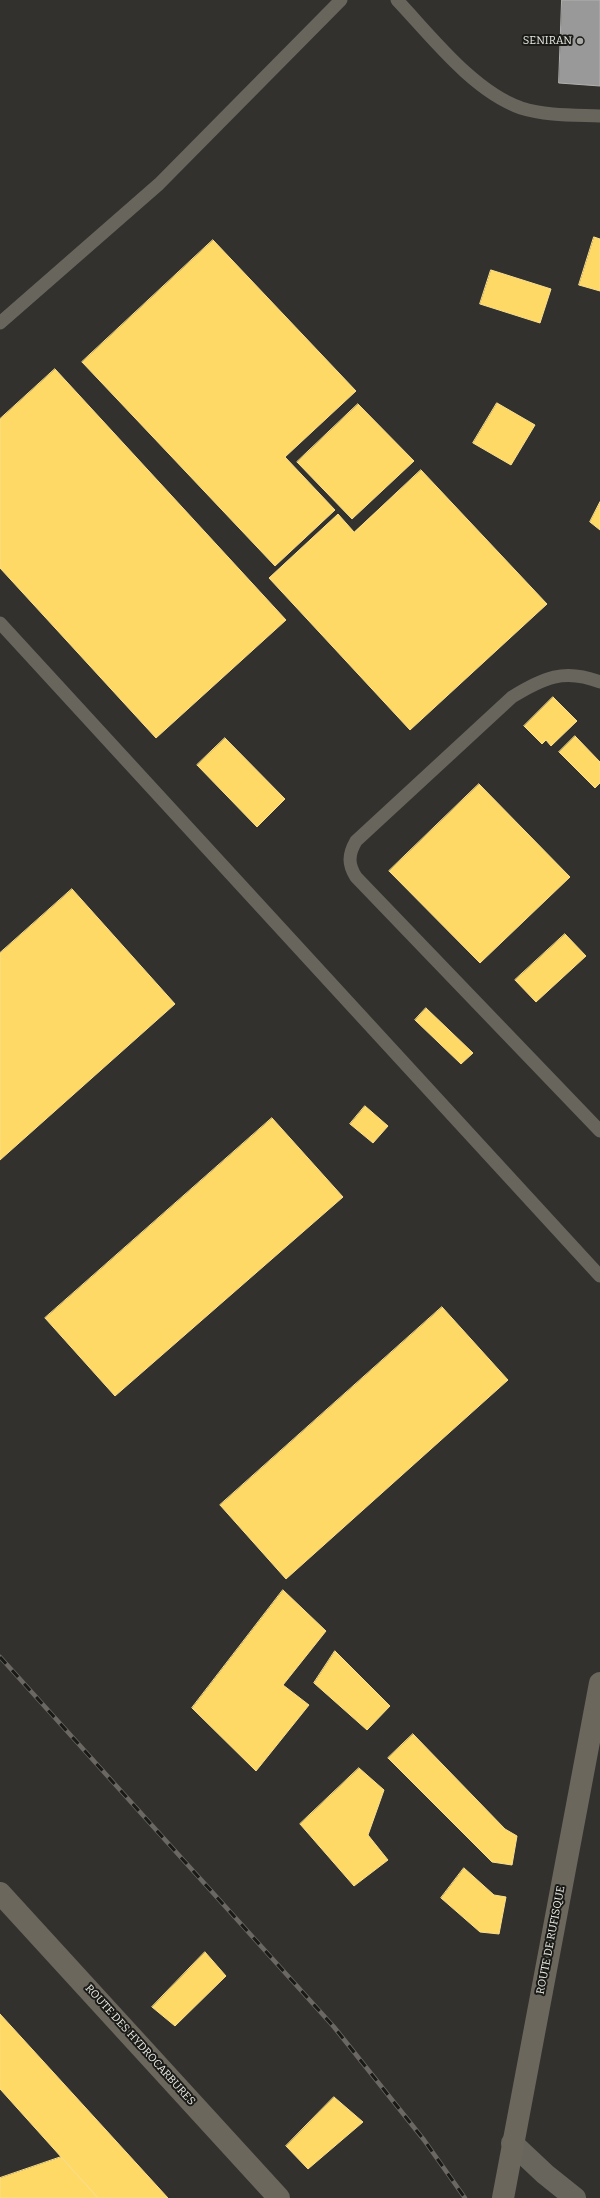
<!DOCTYPE html>
<html>
<head>
<meta charset="utf-8">
<style>
	body { margin:0 }
	canvas { display:block; background:#32312d }
</style>
</head>
<body>
<canvas width="600" height="2198"></canvas>
<script>
const context = document.querySelector('canvas').getContext('2d');
context.lineJoin = 'round';
function fill(path, color) {
  context.fillStyle = color;
  context.fill(path, 'evenodd');
}
function stroke(path, color, width, dash) {
  context.strokeStyle = color;
  context.lineWidth = width;
  context.lineCap = dash ? 'butt' : 'round';
  context.setLineDash(dash || []);
  context.stroke(path);
}
function label(font, color, halo, rows, align = 'center') {
  context.font = font + ' Bitter,serif';
  context.lineWidth = 4;
  context.setLineDash([]);
  context.textBaseline = 'middle';
  context.strokeStyle = halo;
  context.fillStyle = color;
  for (const [text, x, y, turn = 0] of rows) {
    context.save();
    context.translate(x, y);
    context.rotate((+turn || 0) * Math.PI / 180);
    context.textAlign = isNaN(turn) ? turn : align;
    if (halo) context.strokeText(text, 0, 0);
    context.fillText(text, 0, 0);
    context.restore();
  }
}
const homes = new Path2D(`
	M 594,237 L 600,239 L 600,291 L 579,285 Z
	M 213,240 L 356,391 L 285,457 L 335,510 L 275,566 L 82,362 Z
	M 491,270 L 551,289 L 540,323 L 480,304 Z
	M 55,369 L 286,620 L 156,738 L 0,568 L 0,419 Z
	M 497,403 L 535,425 L 511,465 L 473,443 Z
	M 358,404 L 414,461 L 352,519 L 297,462 Z
	M 421,470 L 547,604 L 410,730 L 269,578 L 338,514 L 354,532 Z
	M 600,502 L 600,530 L 590,522 Z
	M 553,697 L 577,721 L 551,746 L 546,740 L 542,744 L 524,726 Z
	M 575,736 L 600,762 L 600,783 L 595,788 L 559,752 Z
	M 225,738 L 285,799 L 257,827 L 197,765 Z
	M 479,784 L 570,877 L 480,963 L 389,871 Z
	M 72,889 L 175,1004 L 0,1160 L 0,953 Z
	M 565,934 L 586,956 L 536,1002 L 515,980 Z
	M 426,1008 L 473,1053 L 461,1064 L 415,1020 Z
	M 365,1106 L 388,1126 L 373,1143 L 350,1124 Z
	M 272,1118 L 343,1197 L 115,1396 L 45,1318 Z
	M 442,1307 L 508,1380 L 286,1579 L 220,1505 Z
	M 283,1590 L 326,1631 L 283,1685 L 309,1705 L 256,1771 L 192,1708 Z
	M 335,1651 L 390,1706 L 367,1730 L 314,1683 Z
	M 413,1734 L 505,1829 L 517,1836 L 512,1865 L 492,1862 L 388,1758 Z
	M 359,1768 L 384,1790 L 368,1835 L 388,1860 L 354,1886 L 300,1824 Z
	M 464,1868 L 494,1895 L 506,1897 L 499,1934 L 480,1932 L 441,1898 Z
	M 205,1952 L 226,1976 L 175,2026 L 152,2007 Z
	M 0,2014 L 168,2198 L 98,2198 L 0,2089 Z
	M 334,2097 L 363,2122 L 308,2169 L 286,2146 Z
	M 61,2157 L 98,2198 L 0,2198 L 0,2178 Z`);
fill(homes, '#ffd966');
stroke(homes, '#f9de8c', 1);
const industry = new Path2D(`
	M 562,0 L 600,0 L 600,86 L 559,83 Z`);
fill(industry, '#999');
stroke(industry, '#b2b1b0', 1);
stroke(new Path2D(`
	M 397,0 C 431,36 473,91 521,108 C 546,116 574,115 600,116
	M 0,323 L 159,184 L 341,0
	M 0,623 L 600,1276
	M 600,682 C 564,668 543,678 512,697 L 356,841 C 348,855 348,864 356,877 L 600,1131`), '#68655c', 13);
stroke(new Path2D(`
	M 512,2143 L 545,2174 L 575,2198`), '#68655c', 22);
stroke(new Path2D(`
	M 0,1893 L 279,2198
	M 503,2198 L 600,1683`), '#6b675d', 22);
const rail = new Path2D(`
	M 0,1657 L 334,2027 L 424,2140 L 465,2198`);
stroke(rail, '#6b6863', 4.5);
stroke(rail, '#1a1a17', 3, [9]);
for (const [x, y, r, color] of [
	[580,41,4,"#aaa9a5"]
]) {
  const dot = new Path2D();
  dot.arc(x, y, r, 0, 2 * Math.PI);
  context.fillStyle = color;
  context.fill(dot);
  stroke(dot, '#1a1a17', 1.5);
}
label('11px', '#ebeae6', '#1a1a17', [
	["SENIRAN",572,41]
], 'right');
label('11px', '#ebeae6', '#1a1a17', [
	["ROUTE DE RUFISQUE",551,1940,-79],
	["ROUTE DES HYDROCARBURES",140,2045,48]
]);
</script>
</body>
</html>
